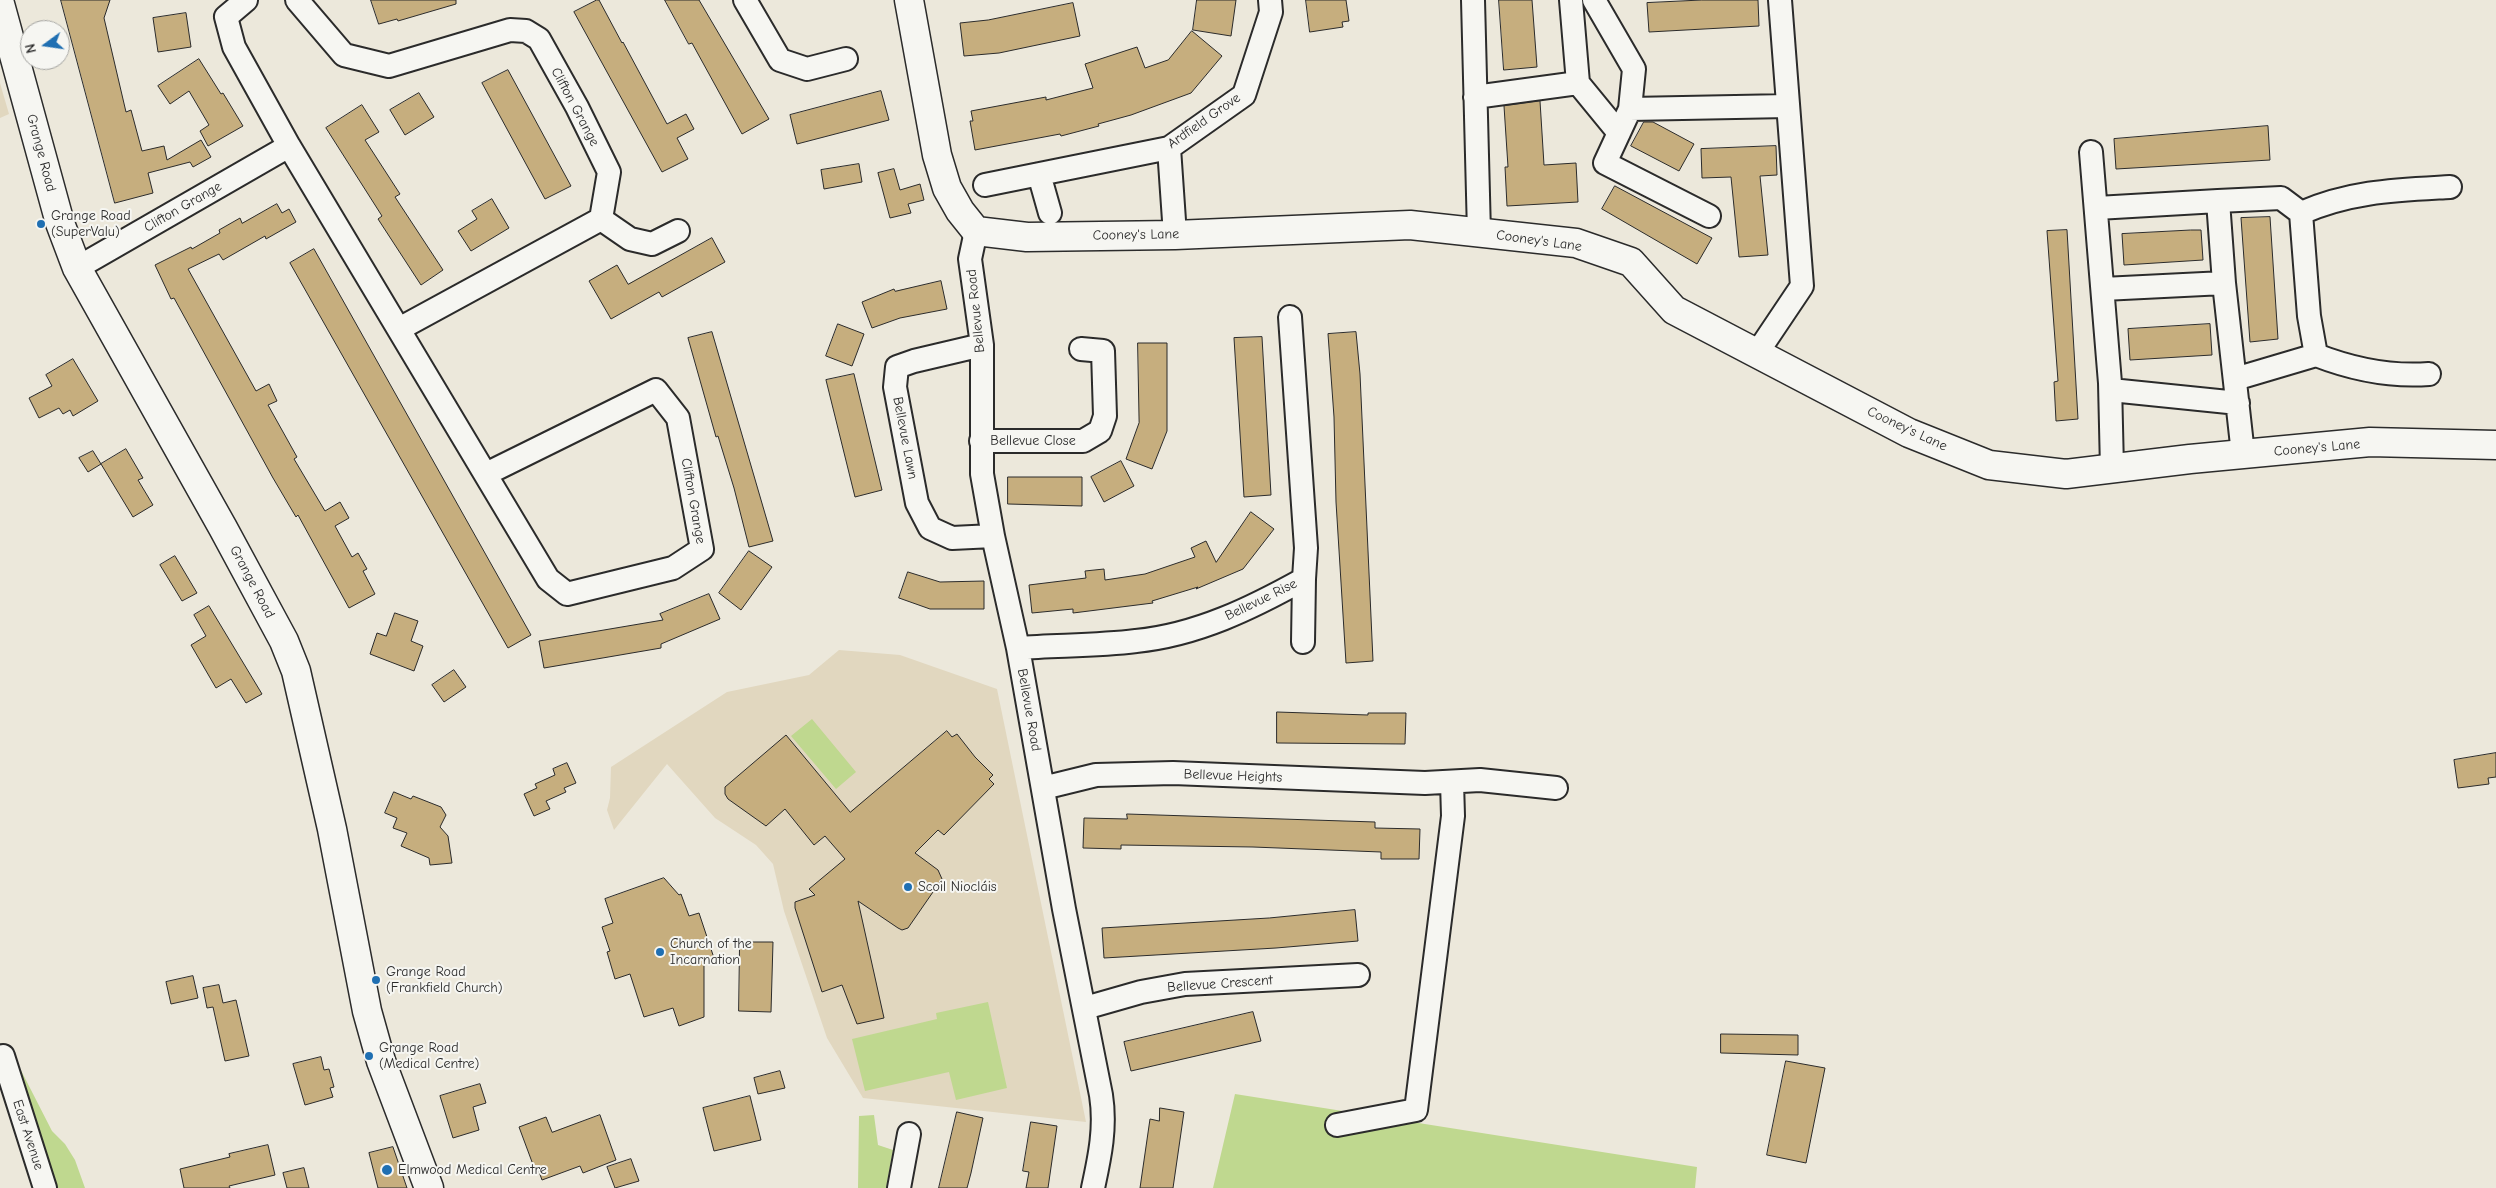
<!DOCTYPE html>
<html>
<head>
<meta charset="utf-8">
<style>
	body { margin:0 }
	#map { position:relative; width:2496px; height:1188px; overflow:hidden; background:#ece8db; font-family:"Comic Neue",sans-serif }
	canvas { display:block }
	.north { position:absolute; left:20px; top:20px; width:50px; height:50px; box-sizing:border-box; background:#f6f6f2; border:1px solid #a5a5a2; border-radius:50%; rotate:256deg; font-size:14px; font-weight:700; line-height:20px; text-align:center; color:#2b2b2b }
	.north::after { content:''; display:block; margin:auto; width:18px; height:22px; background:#1f6fb2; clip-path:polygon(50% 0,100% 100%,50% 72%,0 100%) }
</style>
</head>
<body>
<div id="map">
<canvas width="2496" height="1188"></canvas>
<div class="north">N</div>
</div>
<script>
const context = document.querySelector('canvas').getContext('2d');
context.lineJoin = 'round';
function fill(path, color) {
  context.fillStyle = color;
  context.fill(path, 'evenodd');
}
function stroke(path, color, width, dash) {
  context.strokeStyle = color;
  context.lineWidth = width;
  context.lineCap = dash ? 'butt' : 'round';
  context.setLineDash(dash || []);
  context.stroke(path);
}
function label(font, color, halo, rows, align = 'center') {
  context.font = font + ' "Comic Neue",sans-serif';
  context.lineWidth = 4;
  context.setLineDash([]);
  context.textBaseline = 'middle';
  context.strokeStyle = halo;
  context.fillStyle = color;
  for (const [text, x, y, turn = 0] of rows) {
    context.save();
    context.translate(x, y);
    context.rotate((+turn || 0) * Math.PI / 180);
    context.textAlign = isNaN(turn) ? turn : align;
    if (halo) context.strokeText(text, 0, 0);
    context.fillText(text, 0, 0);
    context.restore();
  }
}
fill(new Path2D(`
	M 0,83 L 9,114 L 0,118 Z
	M 839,650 L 900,655 L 997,689 L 1086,1122 L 863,1098 L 827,1038 L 784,911 L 773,864 L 756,845 L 715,818 L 667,764 L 614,830 L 607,810 L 610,798 L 611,767 L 727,692 L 809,675 Z`), '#e1d7bf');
fill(new Path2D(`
	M 812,719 L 856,772 L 836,789 L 791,736 Z
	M 988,1002 L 1007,1088 L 956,1100 L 949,1072 L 865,1091 L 852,1039 L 937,1019 L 936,1013 Z
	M 8,1045 L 52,1131 L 65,1144 L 75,1160 L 85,1188 L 56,1188 Z
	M 1235,1094 L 1697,1167 L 1695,1188 L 1213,1188 Z
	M 874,1115 L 878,1145 L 893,1150 L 886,1188 L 858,1188 L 859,1116 Z`), '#bfd88f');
const building = new Path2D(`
	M 61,0 L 110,0 L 104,18 L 126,112 L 131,110 L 142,151 L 164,146 L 167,160 L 201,140 L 211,157 L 193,167 L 190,162 L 148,173 L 153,193 L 115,203 Z
	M 371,0 L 456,0 L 456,4 L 398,21 L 397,19 L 379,24 Z
	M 597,0 L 599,0 L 622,43 L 623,42 L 667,124 L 686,114 L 694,129 L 677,138 L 688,159 L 662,172 L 574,12 Z
	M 665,0 L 699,0 L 769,119 L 742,134 L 692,43 L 689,44 Z
	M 1197,0 L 1236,0 L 1231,36 L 1193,30 Z
	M 1306,0 L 1346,0 L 1349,21 L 1342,22 L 1343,27 L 1310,32 Z
	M 1499,0 L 1532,0 L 1537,67 L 1504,70 Z
	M 1702,0 L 1758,0 L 1759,26 L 1649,32 L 1647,3 Z
	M 1073,3 L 1080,36 L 999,53 L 964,56 L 960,23 L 988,20 Z
	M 186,13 L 191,47 L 158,52 L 153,18 Z
	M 1192,31 L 1222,56 L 1191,93 L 1131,115 L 1098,124 L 1099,126 L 1061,136 L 1060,134 L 975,150 L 970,121 L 973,121 L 971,111 L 1046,97 L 1046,100 L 1093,88 L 1085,64 L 1137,47 L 1145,68 L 1168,60 Z
	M 199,59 L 221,94 L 223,93 L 243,126 L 208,146 L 200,131 L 209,125 L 189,91 L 170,104 L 158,86 Z
	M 508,70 L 571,186 L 545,199 L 482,83 Z
	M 881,91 L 889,120 L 797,144 L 790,115 Z
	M 419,93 L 434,117 L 405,135 L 390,110 Z
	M 1540,101 L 1544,165 L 1576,163 L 1578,202 L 1507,206 L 1505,167 L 1508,167 L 1504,106 Z
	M 362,105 L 379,132 L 365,140 L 400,194 L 395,197 L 443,270 L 421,285 L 378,219 L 382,216 L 326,128 Z
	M 1644,122 L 1653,122 L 1694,144 L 1679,171 L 1631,146 Z
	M 2268,126 L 2270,160 L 2116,169 L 2114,139 Z
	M 1776,146 L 1777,175 L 1760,176 L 1768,255 L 1739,257 L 1731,177 L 1702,178 L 1701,149 Z
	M 859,164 L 862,182 L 824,189 L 821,170 Z
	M 894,169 L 900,190 L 920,184 L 924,200 L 908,204 L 911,213 L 890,218 L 878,173 Z
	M 1615,186 L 1712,238 L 1697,264 L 1602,209 Z
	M 492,199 L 509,228 L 471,251 L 458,231 L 477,219 L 472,211 Z
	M 277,204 L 282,213 L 289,209 L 296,222 L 266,239 L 265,236 L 223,260 L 219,254 L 188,269 L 256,391 L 269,384 L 277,401 L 268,405 L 297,457 L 294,459 L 325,511 L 340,502 L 349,518 L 335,526 L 352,557 L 358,553 L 367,569 L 363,571 L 375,594 L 349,608 L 298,515 L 296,517 L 273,478 L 174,298 L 171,299 L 155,265 L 191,247 L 192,249 L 220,233 L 219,230 L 240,218 L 242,223 Z
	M 2270,217 L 2278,339 L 2250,342 L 2241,218 Z
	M 2067,230 L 2078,419 L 2056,421 L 2054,382 L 2058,381 L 2047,231 Z
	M 2191,230 L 2201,230 L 2203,260 L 2124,265 L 2122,234 Z
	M 712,238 L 725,262 L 662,297 L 659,292 L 611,319 L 589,281 L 617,265 L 628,284 Z
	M 314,249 L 531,635 L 508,648 L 290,263 Z
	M 941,281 L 947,309 L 900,318 L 872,328 L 862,302 L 894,289 L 895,291 Z
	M 838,324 L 864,334 L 852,366 L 826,356 Z
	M 2210,324 L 2212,355 L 2130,360 L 2128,329 Z
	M 712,332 L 773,541 L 749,547 L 734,488 L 718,436 L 716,437 L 688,338 Z
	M 1356,332 L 1360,374 L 1373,661 L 1346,663 L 1336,502 L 1334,417 L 1328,334 Z
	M 1262,337 L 1271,495 L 1244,497 L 1234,338 Z
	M 1138,343 L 1167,343 L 1167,431 L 1152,469 L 1126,459 L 1139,423 Z
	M 73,359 L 98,401 L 73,416 L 70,410 L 63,414 L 59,408 L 39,418 L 29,398 L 52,386 L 46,375 Z
	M 854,374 L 882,490 L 855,497 L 826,380 Z
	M 126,449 L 143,478 L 138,480 L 153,505 L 133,517 L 101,464 Z
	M 93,451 L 101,464 L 88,472 L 79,458 Z
	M 1121,461 L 1134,486 L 1104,502 L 1091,477 Z
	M 1008,477 L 1082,477 L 1082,506 L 1008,504 Z
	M 1251,512 L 1274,529 L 1243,569 L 1196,589 L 1198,587 L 1152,601 L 1153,603 L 1073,613 L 1073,609 L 1032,613 L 1029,585 L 1086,578 L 1085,571 L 1104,569 L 1105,580 L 1145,574 L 1195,557 L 1191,548 L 1206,541 L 1216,562 Z
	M 749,551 L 772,567 L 741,610 L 719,593 Z
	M 175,556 L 197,593 L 182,601 L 160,565 Z
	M 908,572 L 940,582 L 984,581 L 984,609 L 930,609 L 899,598 Z
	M 709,594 L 720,619 L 661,644 L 661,648 L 544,668 L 539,641 L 663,620 L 660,614 Z
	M 209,606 L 262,694 L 246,703 L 231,679 L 216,688 L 191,645 L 206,636 L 194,615 Z
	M 395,613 L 418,621 L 411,641 L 423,646 L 414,671 L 370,654 L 377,633 L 386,636 Z
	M 454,670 L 466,687 L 444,702 L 432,685 Z
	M 1277,712 L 1368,715 L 1368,713 L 1406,713 L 1405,744 L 1277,743 Z
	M 947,731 L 952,737 L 957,734 L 975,757 L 993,775 L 989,779 L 994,784 L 944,835 L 938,830 L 915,853 L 938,870 L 942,879 L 908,928 L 902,930 L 898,928 L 858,901 L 884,1018 L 857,1024 L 842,985 L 822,992 L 795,908 L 795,902 L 815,895 L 809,889 L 845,859 L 825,836 L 814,845 L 785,809 L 766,826 L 728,799 L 725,794 L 725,787 L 786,735 L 850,812 Z
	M 2496,753 L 2496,777 L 2488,778 L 2489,784 L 2458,788 L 2454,760 Z
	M 567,763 L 576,783 L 564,788 L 566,792 L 546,801 L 550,809 L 534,816 L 524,794 L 537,788 L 535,784 L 555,775 L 553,769 Z
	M 394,792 L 411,799 L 413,796 L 441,807 L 446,815 L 440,827 L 448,836 L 452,863 L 430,865 L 429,858 L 401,846 L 407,833 L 393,828 L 397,818 L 385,813 Z
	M 1127,814 L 1375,822 L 1375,828 L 1420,829 L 1419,859 L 1381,859 L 1381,852 L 1253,847 L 1121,845 L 1121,849 L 1083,848 L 1084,818 L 1127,819 Z
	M 664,878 L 679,895 L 681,894 L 689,916 L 699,913 L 714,958 L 704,961 L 704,1017 L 679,1026 L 673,1008 L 644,1017 L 630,974 L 615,979 L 607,952 L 610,951 L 602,927 L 613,923 L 605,899 Z
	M 1355,910 L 1358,941 L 1276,948 L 1104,958 L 1102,928 L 1269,918 Z
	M 740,942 L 773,942 L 771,1012 L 739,1011 Z
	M 193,976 L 198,998 L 171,1004 L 166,982 Z
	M 219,985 L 223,1003 L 236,1000 L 249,1056 L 225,1061 L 213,1007 L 207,1008 L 203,988 Z
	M 1253,1012 L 1261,1041 L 1131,1071 L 1124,1042 Z
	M 1721,1034 L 1798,1035 L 1798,1055 L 1721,1053 Z
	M 321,1057 L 324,1070 L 329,1069 L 334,1087 L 330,1088 L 333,1097 L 305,1105 L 293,1064 Z
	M 1786,1061 L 1825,1068 L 1806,1163 L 1767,1155 Z
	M 780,1071 L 785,1088 L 758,1094 L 754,1078 Z
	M 480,1084 L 486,1103 L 473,1107 L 479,1130 L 453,1138 L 440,1096 Z
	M 750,1096 L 761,1140 L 714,1151 L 703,1108 Z
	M 1160,1108 L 1184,1112 L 1173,1188 L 1140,1188 L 1150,1119 L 1159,1121 Z
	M 957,1112 L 983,1118 L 971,1173 L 967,1188 L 939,1188 Z
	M 600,1115 L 616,1160 L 583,1173 L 580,1166 L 542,1180 L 538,1169 L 535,1170 L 519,1127 L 546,1117 L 552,1132 Z
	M 1031,1122 L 1057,1126 L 1048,1188 L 1026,1188 L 1029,1172 L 1023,1171 Z
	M 268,1145 L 275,1175 L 229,1186 L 230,1188 L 184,1188 L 180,1169 L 230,1157 L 229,1154 Z
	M 393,1147 L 407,1188 L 378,1188 L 369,1153 Z
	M 631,1159 L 639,1181 L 615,1188 L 607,1167 Z
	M 304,1168 L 309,1188 L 287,1188 L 283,1173 Z`);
fill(building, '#c6ae7e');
stroke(building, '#2b2b2b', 1);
const street = new Path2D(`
	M 246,0 L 226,17 L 234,47 L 289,146 L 548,579 L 567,594 L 673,568 L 702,549 L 678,418 L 656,390 L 486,474
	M 297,0 L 344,55 L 389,66 L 510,30 L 526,31 L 539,39 L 577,107 L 609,172 L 601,219 L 399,329
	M 745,0 L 780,60 L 807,69 L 846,59
	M 1473,0 L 1479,233
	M 1571,0 L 1578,83
	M 1594,0 L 1634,69 L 1630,109 L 1605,163 L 1709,216
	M 1475,97 L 1578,83 L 1619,133
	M 1630,109 L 1788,106
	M 1169,148 L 1175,235
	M 2091,152 L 2110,383 L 2112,469
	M 1039,174 L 1050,213
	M 985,185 L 1169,148 L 1244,95 L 1271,12 L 1270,0
	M 2218,201 L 2281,198 L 2301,213 L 2309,316 L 2316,355 L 2235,379
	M 2097,208 L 2218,201 L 2224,283 L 2103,289
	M 2301,213 C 2351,191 2397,190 2450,187
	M 601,219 L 630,239 L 652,244 L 678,231
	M 976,231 L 970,259 L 982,345 L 982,474 L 993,536 L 1018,648 L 1064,909 L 1101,1095 C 1106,1127 1100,1156 1093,1188
	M 77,268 L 289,146
	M 2224,283 L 2243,454
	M 982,345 L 914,361 L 897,367 L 895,387 L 917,503 L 930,528 L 952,538 L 993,536
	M 1757,353 L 1802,286 L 1780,0
	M 2316,355 C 2352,369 2390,377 2429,374
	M 2111,390 L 2238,403
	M 981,441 L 1083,441 L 1100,431 L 1105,416 L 1103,351 L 1081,349
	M 1303,642 L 1304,579
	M 1018,648 C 1057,645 1097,646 1136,641 C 1197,635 1252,608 1304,579 L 1306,548 L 1290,317
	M 1043,788 L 1096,775 L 1173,773 L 1425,783 L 1480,780 L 1556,788
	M 1085,1008 L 1141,992 L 1185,984 L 1358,975
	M 0,1057 L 3,1056 L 45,1188
	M 1337,1125 L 1416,1110 L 1453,816 L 1452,782
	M 899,1188 L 909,1134`);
const secondary = new Path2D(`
	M 909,0 L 937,155 L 947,188 L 960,211 L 976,231 L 1027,237 L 1175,235 L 1410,225 L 1576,243 L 1631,262 L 1674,310 L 1909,433 L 1989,465 L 2066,474 L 2190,459 L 2370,442 L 2496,445
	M 0,4 L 60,223 L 77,268 L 223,528 L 284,641 L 296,671 L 332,829 L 367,1011 L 381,1061 L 429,1188`);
stroke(street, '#2b2b2b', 26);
stroke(secondary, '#2b2b2b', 31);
stroke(street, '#f6f6f2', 22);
stroke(secondary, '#f6f6f2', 28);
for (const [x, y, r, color] of [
	[41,224,5,"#1f6fb2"],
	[908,887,5,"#1f6fb2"],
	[660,952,5,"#1f6fb2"],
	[376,980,5,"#1f6fb2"],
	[369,1056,5,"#1f6fb2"],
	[387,1170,6,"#1f6fb2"]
]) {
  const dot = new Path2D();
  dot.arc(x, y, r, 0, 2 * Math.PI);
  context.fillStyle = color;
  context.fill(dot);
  stroke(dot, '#f6f6f2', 2);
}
label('14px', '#2b2b2b', '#f6f6f2', [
	["Clifton Grange",575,107,62],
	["Ardfield Grove",1204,121,-35],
	["Grange Road",41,153,75],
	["Clifton Grange",183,207,-30],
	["Cooney's Lane",1136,235,-1],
	["Cooney's Lane",1539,241,8],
	["Bellevue Road",976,311,-96],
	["Cooney's Lane",1907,429,25],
	["Bellevue Lawn",905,438,79],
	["Bellevue Close",1033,441],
	["Cooney's Lane",2317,448,-5],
	["Clifton Grange",693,501,80],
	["Grange Road",252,582,62],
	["Bellevue Rise",1261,600,-26],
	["Bellevue Road",1029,710,80],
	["Bellevue Heights",1233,776,2],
	["Bellevue Crescent",1220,984,-4],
	["East Avenue",28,1135,72]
]);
label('14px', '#2b2b2b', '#f6f6f2', [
	["Grange Road",51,216],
	["(SuperValu)",51,232],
	["Scoil Niocláis",918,887],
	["Church of the",670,944],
	["Incarnation",670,960],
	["Grange Road",386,972],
	["(Frankfield Church)",386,988],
	["Grange Road",379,1048],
	["(Medical Centre)",379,1064],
	["Elmwood Medical Centre",398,1170]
], 'left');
</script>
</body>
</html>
